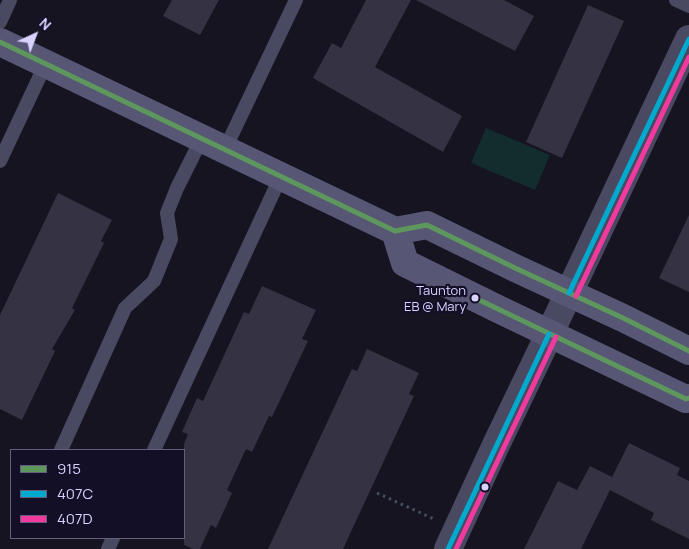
<!DOCTYPE html>
<html>
<head>
<meta charset="utf-8">
<style>
	body { margin:0 }
	#map { position:relative; width:689px; height:549px; overflow:hidden; background:#161421; font-family:Manrope,sans-serif }
	canvas { display:block }
	.legend { position:absolute; left:10px; top:449px; width:175px; height:90px; box-sizing:border-box; background:#130f26; border:1px solid #625e7d; margin:0; padding:6px 9px; list-style:none; font-size:15px; color:#d9d4ff }
	.legend li { display:flex; align-items:center; gap:10px; height:25px }
	.legend b { width:25px; border:1px solid #625e7d }
	.north { position:absolute; left:10px; top:10px; width:50px; height:50px; -webkit-text-stroke:4px #130f26; paint-order:stroke; rotate:43deg; font-size:14px; font-weight:700; line-height:20px; text-align:center; color:#d9d4ff }
	.north::after { content:''; display:block; margin:auto; width:18px; height:22px; background:#d9d4ff; clip-path:polygon(50% 0,100% 100%,50% 72%,0 100%) }
</style>
</head>
<body>
<div id="map">
<canvas width="689" height="549"></canvas>
<ul class="legend">
<li><b style="height:6px;background:#5d975d"></b>915</li>
<li><b style="height:6px;background:#00a9ce"></b>407C</li>
<li><b style="height:6px;background:#f13a9d"></b>407D</li>
</ul>
<div class="north">N</div>
</div>
<script>
const context = document.querySelector('canvas').getContext('2d');
context.lineJoin = 'round';
function fill(path, color) {
  context.fillStyle = color;
  context.fill(path, 'evenodd');
}
function stroke(path, color, width, dash) {
  context.strokeStyle = color;
  context.lineWidth = width;
  context.lineCap = dash ? 'butt' : 'round';
  context.setLineDash(dash || []);
  context.stroke(path);
}
function label(font, color, halo, rows, align = 'center') {
  context.font = font + ' Manrope,sans-serif';
  context.lineWidth = 4.5;
  context.setLineDash([]);
  context.textBaseline = 'middle';
  context.strokeStyle = halo;
  context.fillStyle = color;
  for (const [text, x, y, turn = 0] of rows) {
    context.save();
    context.translate(x, y);
    context.rotate((+turn || 0) * Math.PI / 180);
    context.textAlign = isNaN(turn) ? turn : align;
    if (halo) context.strokeText(text, 0, 0);
    context.fillText(text, 0, 0);
    context.restore();
  }
}
fill(new Path2D(`
	M 486,128 L 550,155 L 535,190 L 471,163 Z`), '#132c2d');
fill(new Path2D(`
	M 172,0 L 219,0 L 200,35 L 163,16 Z
	M 366,0 L 411,0 L 375,67 L 462,116 L 443,152 L 313,78 L 332,43 L 341,48 Z
	M 416,0 L 504,0 L 534,16 L 515,51 Z
	M 588,5 L 624,21 L 562,158 L 526,142 Z
	M 58,193 L 112,220 L 101,241 L 104,243 L 72,308 L 75,310 L 52,349 L 55,351 L 22,420 L 0,409 L 0,315 Z
	M 689,215 L 689,292 L 659,278 Z
	M 262,286 L 316,310 L 302,339 L 308,341 L 272,417 L 269,416 L 252,452 L 246,449 L 227,490 L 232,493 L 216,528 L 211,525 L 200,549 L 193,549 L 184,545 L 184,444 L 188,434 L 182,432 L 197,398 L 203,401 L 244,312 L 249,314 Z
	M 367,349 L 419,373 L 409,394 L 414,396 L 343,549 L 268,549 L 352,369 L 357,371 Z
	M 629,443 L 680,468 L 677,475 L 689,481 L 689,539 L 651,520 L 654,513 L 610,490 L 581,549 L 524,549 L 558,481 L 577,490 L 590,466 L 612,477 Z`), '#343243');
stroke(new Path2D(`
	M 377,493 L 434,519`), '#44505f', 3, [2.5, 4]);
stroke(new Path2D(`
	M 676,0 L 689,6
	M 0,22 L 10,0
	M 225,149 L 296,0
	M 0,161 L 46,63
	M 61,450 L 125,308 L 154,281 L 171,239 L 167,213 L 177,188 L 202,138
	M 154,450 L 281,176
	M 108,549 L 113,538`), '#4a4962', 14);
stroke(new Path2D(`
	M 448,549 L 495,447 L 569,293 L 689,39`), '#4a4962', 28);
stroke(new Path2D(`
	M 0,42 L 395,231 L 427,225 L 515,268 L 623,318 L 689,351
	M 395,231 L 405,263 L 496,308 L 686,399 L 689,398`), '#575674', 28);
stroke(new Path2D(`
	M 0,42 L 395,231 L 427,225 L 515,268 L 623,318 L 689,351
	M 475,298 L 686,399 L 689,398`), '#5d975d', 5);
stroke(new Path2D(`
	M 569,293 L 689,39
	M 448,549 L 549,334`), '#00a9ce', 5);
stroke(new Path2D(`
	M 576,296 L 689,57
	M 456,549 L 556,337`), '#f13a9d', 5);
for (const [x, y, r, color] of [
	[475,298,4.5,"#d9d4ff"],
	[485,487,4.5,"#d9d4ff"]
]) {
  const dot = new Path2D();
  dot.arc(x, y, r, 0, 2 * Math.PI);
  context.fillStyle = color;
  context.fill(dot);
  stroke(dot, '#130f26', 2);
}
label('13px', '#d9d4ff', '#130f26', [
	["Taunton",466,291],
	["EB @ Mary",466,307]
], 'right');
</script>
</body>
</html>
